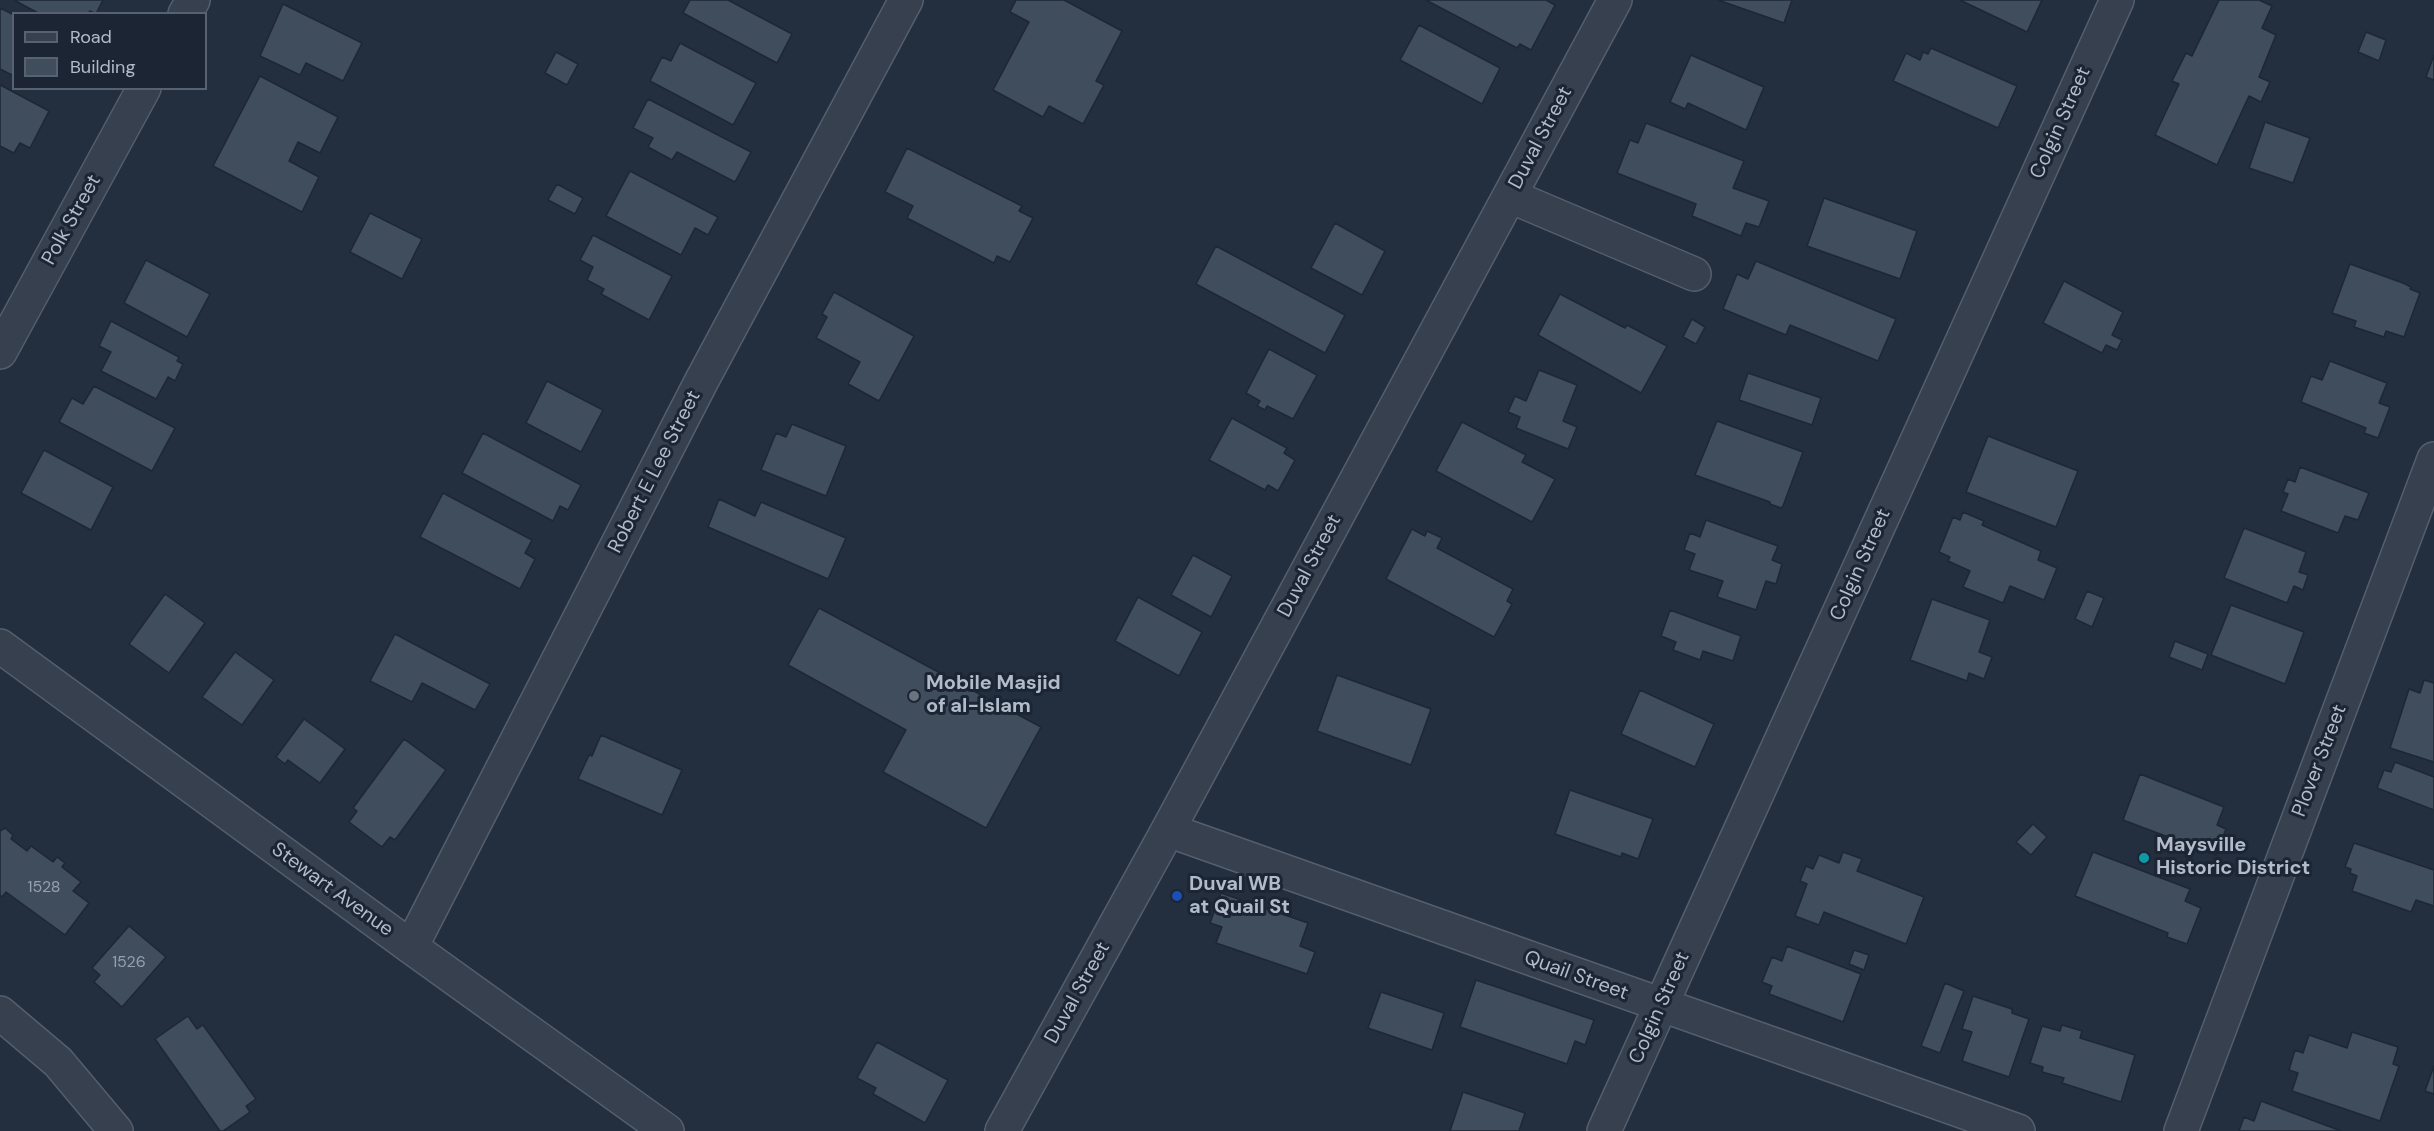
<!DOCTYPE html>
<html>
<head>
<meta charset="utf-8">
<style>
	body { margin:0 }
	#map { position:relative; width:2434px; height:1131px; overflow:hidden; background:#232e3e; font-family:"DM Sans",sans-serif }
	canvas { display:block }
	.legend { position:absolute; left:12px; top:12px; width:195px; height:78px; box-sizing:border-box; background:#1c2533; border:2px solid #58616f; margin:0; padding:8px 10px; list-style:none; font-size:18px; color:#b2bbc9 }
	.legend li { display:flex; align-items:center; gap:12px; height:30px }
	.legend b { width:30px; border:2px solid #58616f }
</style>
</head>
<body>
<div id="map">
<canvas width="2434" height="1131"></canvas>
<ul class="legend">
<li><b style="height:8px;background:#37404e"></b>Road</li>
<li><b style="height:16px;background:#3f4d5d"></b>Building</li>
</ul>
</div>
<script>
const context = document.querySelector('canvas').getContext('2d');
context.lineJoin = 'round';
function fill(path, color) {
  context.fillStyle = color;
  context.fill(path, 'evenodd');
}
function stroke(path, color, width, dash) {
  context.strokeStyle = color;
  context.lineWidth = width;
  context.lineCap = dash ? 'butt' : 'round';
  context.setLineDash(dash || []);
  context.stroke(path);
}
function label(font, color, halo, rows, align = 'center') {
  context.font = font + ' "DM Sans",sans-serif';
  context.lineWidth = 6;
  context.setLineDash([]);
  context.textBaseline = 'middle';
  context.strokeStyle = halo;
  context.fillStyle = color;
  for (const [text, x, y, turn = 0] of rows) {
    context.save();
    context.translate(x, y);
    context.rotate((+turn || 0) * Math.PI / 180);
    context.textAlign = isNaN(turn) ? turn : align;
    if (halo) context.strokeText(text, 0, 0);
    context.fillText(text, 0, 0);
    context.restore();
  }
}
const building = new Path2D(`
	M 14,0 L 103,0 L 96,14 L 90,11 L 88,14 L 40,14 Z
	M 690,0 L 728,0 L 792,34 L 777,63 L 683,13 Z
	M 1016,0 L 1064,0 L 1122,31 L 1096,81 L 1104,85 L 1083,124 L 1049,106 L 1043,117 L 993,90 L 1029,22 L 1010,12 Z
	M 1426,0 L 1546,0 L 1555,5 L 1531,50 L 1520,44 L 1517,48 Z
	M 1718,0 L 1792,0 L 1784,23 Z
	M 1960,0 L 2042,0 L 2027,32 Z
	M 2219,0 L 2259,0 L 2272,6 L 2262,28 L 2276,35 L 2259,77 L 2270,82 L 2261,102 L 2249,96 L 2217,165 L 2155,135 L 2179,84 L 2172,81 L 2186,53 L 2192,56 Z
	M 283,4 L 362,43 L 343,81 L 306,63 L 300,75 L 260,56 Z
	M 0,8 L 14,15 L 14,76 L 0,69 Z
	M 1419,25 L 1500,68 L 1482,104 L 1400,60 Z
	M 2366,32 L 2386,40 L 2379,61 L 2358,52 Z
	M 680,43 L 756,83 L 733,125 L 650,81 L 662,57 L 671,61 Z
	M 1931,48 L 2017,86 L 1998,128 L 1893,81 L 1906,53 L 1920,60 L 1923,52 L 1928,54 Z
	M 556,52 L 578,64 L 567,85 L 545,73 Z
	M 1691,55 L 1764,87 L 1746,130 L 1688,103 L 1685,109 L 1670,102 Z
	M 2434,55 L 2434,80 L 2426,77 Z
	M 260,76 L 338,117 L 320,153 L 298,142 L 289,161 L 319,177 L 302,212 L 213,166 Z
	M 0,85 L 49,111 L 30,148 L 20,143 L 14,153 L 0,146 Z
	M 648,99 L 751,152 L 735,182 L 677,152 L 672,160 L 648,147 L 653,138 L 633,128 Z
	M 2265,122 L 2310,138 L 2293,183 L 2249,168 Z
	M 1646,123 L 1744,161 L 1733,188 L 1769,201 L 1759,227 L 1746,223 L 1741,236 L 1692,216 L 1696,204 L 1617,173 L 1630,140 L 1638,143 Z
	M 907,148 L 1022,206 L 1019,211 L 1033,218 L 1010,262 L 997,256 L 994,263 L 907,218 L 913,206 L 885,192 Z
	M 630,171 L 718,217 L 708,235 L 695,228 L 681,255 L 606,216 Z
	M 557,184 L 583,198 L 575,214 L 548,200 Z
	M 1824,198 L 1917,231 L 1900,279 L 1807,246 Z
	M 370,213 L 422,239 L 402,279 L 350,252 Z
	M 1335,223 L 1385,251 L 1362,295 L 1311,268 Z
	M 593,235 L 672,276 L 649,320 L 601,294 L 604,289 L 587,280 L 593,267 L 580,260 Z
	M 1216,246 L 1345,315 L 1325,353 L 1196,284 Z
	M 146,260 L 210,294 L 187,337 L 124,303 Z
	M 1756,261 L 1896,319 L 1878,361 L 1790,325 L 1786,335 L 1723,309 L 1737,274 L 1748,279 Z
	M 2350,264 L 2403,283 L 2411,287 L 2410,289 L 2420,293 L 2404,337 L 2386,331 L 2384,337 L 2354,327 L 2356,321 L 2332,313 Z
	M 2064,281 L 2123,312 L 2112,335 L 2122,340 L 2117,350 L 2106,345 L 2102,353 L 2043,323 Z
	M 834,292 L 914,336 L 879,401 L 848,384 L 860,362 L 816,338 L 827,317 L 822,314 Z
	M 1560,294 L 1625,328 L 1627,325 L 1667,346 L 1641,393 L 1538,335 Z
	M 1692,319 L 1705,327 L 1696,344 L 1683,337 Z
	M 111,321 L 179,357 L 177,361 L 183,364 L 175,381 L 168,377 L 156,399 L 101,371 L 111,352 L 99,346 Z
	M 1269,349 L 1317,375 L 1293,419 L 1267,406 L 1265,410 L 1257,406 L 1260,401 L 1246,393 Z
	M 2330,361 L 2387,383 L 2379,403 L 2390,407 L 2378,438 L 2364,433 L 2366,428 L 2301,402 L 2311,376 L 2322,380 Z
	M 1539,370 L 1577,385 L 1563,421 L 1577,427 L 1568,449 L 1516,428 L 1520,417 L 1508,412 L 1515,396 L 1526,401 Z
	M 1748,373 L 1821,398 L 1812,425 L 1739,400 Z
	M 547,381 L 603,410 L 581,452 L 526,423 Z
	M 94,386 L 175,428 L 152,471 L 59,422 L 72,398 L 83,404 Z
	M 1232,418 L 1287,448 L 1284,453 L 1295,460 L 1278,491 L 1268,485 L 1265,490 L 1209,460 Z
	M 1717,421 L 1803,452 L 1783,506 L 1781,508 L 1770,504 L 1770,502 L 1695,475 Z
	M 1462,422 L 1526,455 L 1522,462 L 1555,479 L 1532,522 L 1436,471 Z
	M 792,424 L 846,446 L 826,496 L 761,470 L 776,433 L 786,437 Z
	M 483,433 L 581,485 L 568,510 L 560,506 L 553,521 L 462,473 Z
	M 1988,436 L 2078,471 L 2056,527 L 1966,492 Z
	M 44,450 L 113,487 L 91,530 L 21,493 Z
	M 2300,467 L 2369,493 L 2358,520 L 2345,516 L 2338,533 L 2281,511 L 2288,494 L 2283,492 L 2288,479 L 2295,482 Z
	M 443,493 L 532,540 L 525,553 L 535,559 L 520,589 L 420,537 Z
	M 719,499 L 755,516 L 761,502 L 846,538 L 828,579 L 708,527 Z
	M 1963,512 L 1984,521 L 1982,525 L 2041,551 L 2038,560 L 2057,568 L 2044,600 L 2010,586 L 2003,603 L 1963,587 L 1970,571 L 1948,561 L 1950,557 L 1939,552 L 1953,517 L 1960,520 Z
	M 1706,520 L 1778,546 L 1772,560 L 1782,564 L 1776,584 L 1766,581 L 1756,610 L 1717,597 L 1723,581 L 1689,570 L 1695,554 L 1684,550 L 1690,533 L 1700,537 Z
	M 2244,528 L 2306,552 L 2299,572 L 2308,575 L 2303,590 L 2294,586 L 2287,603 L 2224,578 Z
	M 1412,529 L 1425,536 L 1427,531 L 1442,538 L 1437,548 L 1513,589 L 1507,601 L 1512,604 L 1494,637 L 1386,579 Z
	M 1193,555 L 1232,576 L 1211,617 L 1171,595 Z
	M 2087,591 L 2104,598 L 2092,627 L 2075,619 Z
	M 165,594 L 205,623 L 169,673 L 129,644 Z
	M 1138,597 L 1202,632 L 1179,676 L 1115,641 Z
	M 1932,599 L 1990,620 L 1979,652 L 1992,657 L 1984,679 L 1969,673 L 1967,681 L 1910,660 Z
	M 2231,605 L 2304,632 L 2285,684 L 2211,655 Z
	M 819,608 L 1041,727 L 986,828 L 883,772 L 906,730 L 788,665 Z
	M 1670,610 L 1741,636 L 1733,661 L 1703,651 L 1700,660 L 1673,650 L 1676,642 L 1661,636 Z
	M 395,634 L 490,684 L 475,710 L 422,683 L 412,702 L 370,681 Z
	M 2175,641 L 2208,654 L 2202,670 L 2169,657 Z
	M 235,652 L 274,680 L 242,725 L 202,697 Z
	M 1337,675 L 1431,709 L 1411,765 L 1317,731 Z
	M 2424,680 L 2434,683 L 2434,762 L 2390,748 L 2409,689 L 2420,693 Z
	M 1640,690 L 1714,724 L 1695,767 L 1621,734 Z
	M 304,719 L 345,749 L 320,783 L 288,760 L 285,764 L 276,757 Z
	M 601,735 L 682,770 L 662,815 L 578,779 L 589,755 L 592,756 Z
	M 404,739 L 446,770 L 395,840 L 390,837 L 382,847 L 349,822 L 357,811 L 353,808 Z
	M 2395,762 L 2434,777 L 2434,810 L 2377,788 L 2384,770 L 2391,772 Z
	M 2140,774 L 2224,807 L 2217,825 L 2226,829 L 2216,855 L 2123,820 Z
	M 1570,790 L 1653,819 L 1638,859 L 1622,853 L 1621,857 L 1555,834 Z
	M 2033,824 L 2047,837 L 2031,855 L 2016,842 Z
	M 5,828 L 13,835 L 11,839 L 27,851 L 31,846 L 53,862 L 57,857 L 65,863 L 62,867 L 81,882 L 73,891 L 89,903 L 65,935 L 6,892 L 2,897 L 0,895 L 0,831 Z
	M 2354,843 L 2434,870 L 2434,906 L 2416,900 L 2411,912 L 2352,891 L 2357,876 L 2350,873 L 2351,869 L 2345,867 Z
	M 1843,852 L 1862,859 L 1857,871 L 1924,897 L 1906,944 L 1824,912 L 1819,925 L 1795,916 L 1807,884 L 1800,881 L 1806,866 L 1813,869 L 1819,855 L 1839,863 Z
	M 2093,852 L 2190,889 L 2185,901 L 2201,908 L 2187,944 L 2167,937 L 2168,933 L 2075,896 Z
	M 1221,893 L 1308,923 L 1300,946 L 1315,952 L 1307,974 L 1216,943 L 1222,927 L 1210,923 Z
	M 129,926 L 166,957 L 122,1007 L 94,982 L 100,975 L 92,968 Z
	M 1787,946 L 1861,974 L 1843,1022 L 1769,994 L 1772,986 L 1762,982 L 1772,957 L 1782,961 Z
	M 1854,950 L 1869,955 L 1864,970 L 1849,964 Z
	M 1476,980 L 1594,1020 L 1585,1045 L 1575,1041 L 1567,1064 L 1460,1027 Z
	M 1945,983 L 1964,991 L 1940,1053 L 1921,1046 Z
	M 1381,992 L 1444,1013 L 1432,1050 L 1368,1028 Z
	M 1973,996 L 2012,1009 L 2012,1013 L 2029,1019 L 2009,1077 L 1962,1061 L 1972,1032 L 1962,1029 Z
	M 188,1016 L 197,1029 L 203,1025 L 256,1099 L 246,1106 L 250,1112 L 223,1131 L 220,1131 L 155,1039 Z
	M 2062,1025 L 2082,1031 L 2080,1038 L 2135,1055 L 2121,1102 L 2062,1083 L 2064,1078 L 2042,1072 L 2043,1067 L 2030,1063 L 2042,1026 L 2060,1031 Z
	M 2352,1032 L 2398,1047 L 2393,1064 L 2399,1066 L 2380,1121 L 2292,1091 L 2298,1073 L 2289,1070 L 2295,1050 L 2303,1053 L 2309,1035 L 2347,1048 Z
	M 877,1042 L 948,1080 L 925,1123 L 873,1094 L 876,1088 L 857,1078 Z
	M 2434,1066 L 2434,1094 L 2425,1091 Z
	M 1463,1092 L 1525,1113 L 1519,1131 L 1450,1131 Z
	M 2261,1101 L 2341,1131 L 2239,1131 L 2244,1117 L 2254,1121 Z`);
fill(building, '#3f4d5d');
stroke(building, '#1e2735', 1.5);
const minor = new Path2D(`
	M 185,14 L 193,0
	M 1510,196 L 1694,274
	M 0,352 L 144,88
	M 0,646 L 411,947 L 667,1131
	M 1168,830 L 2018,1131
	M 411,947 L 701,382 L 906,0
	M 0,1013 L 58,1062 L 116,1131
	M 1002,1131 L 1168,830 L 1615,0
	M 1604,1131 L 2117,0
	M 2181,1131 L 2434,459`);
stroke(minor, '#555e6c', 36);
stroke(minor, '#37404e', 33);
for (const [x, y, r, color] of [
	[914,696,6,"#6b7280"],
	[2144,858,6,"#0f9aa8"],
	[1177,896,6,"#1a4fb4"]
]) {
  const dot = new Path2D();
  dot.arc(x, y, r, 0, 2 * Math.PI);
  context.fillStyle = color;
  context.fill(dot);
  stroke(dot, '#1c2533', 2);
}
label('16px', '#95a0ae', null, [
	["1528",44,888],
	["1526",129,963]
]);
label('20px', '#b2bbc9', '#1c2533', [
	["Colgin Street",2061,123,-66],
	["Duval Street",1541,138,-62],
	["Polk Street",72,220,-61],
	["Robert E Lee Street",655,472,-63],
	["Colgin Street",1861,565,-66],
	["Duval Street",1310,566,-62],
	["Plover Street",2320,761,-69],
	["Stewart Avenue",332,890,36],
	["Quail Street",1576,976,20],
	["Duval Street",1078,993,-61],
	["Colgin Street",1660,1008,-66]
]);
label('bold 20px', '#b2bbc9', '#1c2533', [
	["Mobile Masjid",926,684],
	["of al-Islam",926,707],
	["Maysville",2156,846],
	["Historic District",2156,869],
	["Duval WB",1189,885],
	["at Quail St",1189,908]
], 'left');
</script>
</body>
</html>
